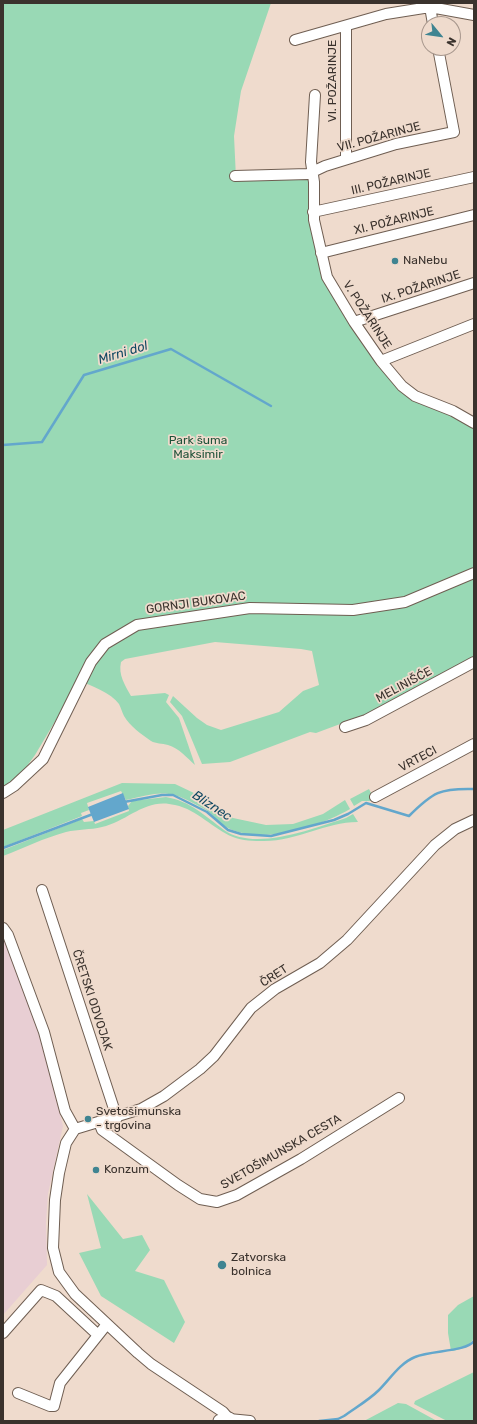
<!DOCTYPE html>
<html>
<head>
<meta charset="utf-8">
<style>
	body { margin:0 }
	#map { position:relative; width:477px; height:1424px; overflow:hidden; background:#efdbcd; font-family:Rubik,sans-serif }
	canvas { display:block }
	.frame { position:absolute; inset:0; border:4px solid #3a322d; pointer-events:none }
	.north { position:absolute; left:421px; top:16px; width:40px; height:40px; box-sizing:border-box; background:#efdbcd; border:1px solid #a7978d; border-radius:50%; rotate:119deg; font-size:11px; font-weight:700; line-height:16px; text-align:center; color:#3a322d }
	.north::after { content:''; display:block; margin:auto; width:14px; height:18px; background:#3f8491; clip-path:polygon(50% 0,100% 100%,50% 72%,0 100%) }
</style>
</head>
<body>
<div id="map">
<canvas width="477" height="1424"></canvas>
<div class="frame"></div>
<div class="north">N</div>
</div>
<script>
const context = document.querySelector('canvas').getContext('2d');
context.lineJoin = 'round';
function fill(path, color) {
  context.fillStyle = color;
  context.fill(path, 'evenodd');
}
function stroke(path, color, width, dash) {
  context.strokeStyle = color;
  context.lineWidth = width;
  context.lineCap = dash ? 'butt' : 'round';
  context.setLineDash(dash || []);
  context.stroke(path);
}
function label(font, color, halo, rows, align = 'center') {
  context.font = font + ' Rubik,sans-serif';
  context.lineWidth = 3.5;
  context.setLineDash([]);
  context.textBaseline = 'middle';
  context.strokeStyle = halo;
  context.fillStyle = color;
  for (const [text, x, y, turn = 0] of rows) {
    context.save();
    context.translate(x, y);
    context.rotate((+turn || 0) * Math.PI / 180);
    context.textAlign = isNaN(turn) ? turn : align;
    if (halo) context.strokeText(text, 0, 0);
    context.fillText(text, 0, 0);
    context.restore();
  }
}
fill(new Path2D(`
	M 3,933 L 33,1011 L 63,1126 L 48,1194 L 46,1223 L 47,1265 L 3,1315 Z`), '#e8ced3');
fill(new Path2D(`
	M 3,3 L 271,3 L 241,91 L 234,136 L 236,178 L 310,179 L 322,270 L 389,376 L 451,415 L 474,427 L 474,657 L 383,708 L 316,733 L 310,732 L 230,762 L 202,764 L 182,716 L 170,702 L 173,696 L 197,718 L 207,725 L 221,730 L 279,712 L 303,691 L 319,685 L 312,651 L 301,649 L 215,642 L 125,659 L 121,662 C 118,675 125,685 131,696 L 165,693 L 169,695 L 166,702 L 179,718 L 195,765 C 187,758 179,748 168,745 C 162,743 156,744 151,741 C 141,734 130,726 124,716 C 122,712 121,708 119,704 C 111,693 91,685 79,681 L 35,755 L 14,784 L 3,790 Z
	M 122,783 L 175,784 L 194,793 L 233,818 L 266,825 L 293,824 L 323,814 L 345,800 L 350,809 C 319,827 262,845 228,828 C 220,824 215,817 209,812 C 204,808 198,806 193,803 C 165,788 155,794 126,800 L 121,791 L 87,803 L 89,810 L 81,813 L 82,816 L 3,847 L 3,830 Z
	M 369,789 L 372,795 L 371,801 L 362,801 L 354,806 L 350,799 Z
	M 166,797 C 190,801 205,816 224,830 C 255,852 314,828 346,818 L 353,814 L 358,822 C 325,822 298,841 264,841 C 254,841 242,841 233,837 C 213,829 198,810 175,805 C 146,797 128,821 102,827 C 90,830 78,829 66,832 C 44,838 24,848 3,856 L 3,850 L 82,819 L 84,822 L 94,821 L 95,824 L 129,811 L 128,806 L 132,801 Z
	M 87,1194 L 123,1239 L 142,1235 L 150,1250 L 135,1271 L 164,1280 L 185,1322 L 174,1343 L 101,1296 L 79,1253 L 101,1248 Z
	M 474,1296 L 474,1338 C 469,1347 461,1350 451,1351 L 448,1333 L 448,1315 L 458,1305 Z
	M 474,1372 L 474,1421 L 447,1421 L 414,1404 L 415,1401 Z
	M 398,1403 L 406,1404 L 437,1421 L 364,1421 Z`), '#99d9b5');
fill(new Path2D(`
	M 123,793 L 129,809 L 94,822 L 88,807 Z`), '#63a7cc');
stroke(new Path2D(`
	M 3,445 L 42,442 L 84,375 L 171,349 L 271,406
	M 124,802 L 162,795 L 173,795 L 207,812 L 228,830 L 241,834 L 271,836 L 334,820 L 348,814 L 366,803 L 409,816 C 433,792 440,788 474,789
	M 3,848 L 93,814
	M 319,1421 L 338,1419 L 344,1416 C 355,1408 369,1400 379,1390 C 390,1379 400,1363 415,1357 C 431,1350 466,1352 474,1341`), '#63a7cc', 2.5);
const minor = new Path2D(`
	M 430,7 L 433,24
	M 295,40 L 386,14 L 430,7 L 474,15
	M 315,95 L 311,162 L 314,182 L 314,220 L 327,277 L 354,322 L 381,361 L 402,386 L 415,396 L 453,411 L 474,423
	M 346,159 L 346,26
	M 235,176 L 308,174 L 325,166 L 396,144 L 454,132 L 438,48
	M 313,212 L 474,177
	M 321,253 L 474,215
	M 354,322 L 474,283
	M 381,361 L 474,324
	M 345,727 L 366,720 L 474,662
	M 3,793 L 14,786 L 43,759 L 91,662 L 105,644 L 137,625 L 250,608 L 353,610 L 405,602 L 474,573
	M 375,797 L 474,744
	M 42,890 L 117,1118
	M 3,928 L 8,935 L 44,1032 L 65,1111 L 75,1129
	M 99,1122 L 102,1130 L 178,1185 L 200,1199 L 217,1202 L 237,1195 L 301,1159 L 399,1098
	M 75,1129 L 141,1109 L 164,1096 L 200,1069 L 214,1056 L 251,1008 L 275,989 L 320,963 L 347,940 L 435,845 L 455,829 L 474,820
	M 75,1129 L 66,1143 L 59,1173 L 55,1200 L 53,1248 L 59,1272 L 75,1294 L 138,1353 L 151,1364 L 223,1412 L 229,1419 L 250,1421
	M 3,1333 L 41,1290 L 56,1296 L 98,1335
	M 18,1393 L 50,1406 L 54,1406 L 60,1383 L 107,1324`);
const major = new Path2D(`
	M 220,1421 L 229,1419 L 229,1421`);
stroke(minor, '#6f5e52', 12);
stroke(major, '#6f5e52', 15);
stroke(minor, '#fff', 10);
stroke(major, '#fff', 13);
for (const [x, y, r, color] of [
	[395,261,4,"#3f8491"],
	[88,1119,4,"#3f8491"],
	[96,1170,4,"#3f8491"],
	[222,1265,5,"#3f8491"]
]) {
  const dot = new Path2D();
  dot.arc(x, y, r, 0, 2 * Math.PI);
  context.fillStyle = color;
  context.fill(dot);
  stroke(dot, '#efdbcd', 1.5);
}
label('12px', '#3a322d', '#efdbcd', [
	["VI. POŽARINJE",333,81,-90],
	["VII. POŽARINJE",379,137,-15],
	["III. POŽARINJE",391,182,-13],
	["XI. POŽARINJE",394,221,-14],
	["IX. POŽARINJE",421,287,-18],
	["V. POŽARINJE",367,315,57],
	["GORNJI BUKOVAC",196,603,-8],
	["MELINIŠĆE",404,685,-28],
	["VRTECI",418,759,-28],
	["ČRET",274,976,-33],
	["ČRETSKI ODVOJAK",92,1000,72],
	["SVETOŠIMUNSKA CESTA",281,1152,-30]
]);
label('12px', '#3a322d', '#efdbcd', [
	["NaNebu",403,261],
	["Svetošimunska",96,1112],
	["- trgovina",96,1126],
	["Konzum",104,1170],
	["Zatvorska",231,1258],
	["bolnica",231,1272]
], 'left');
label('12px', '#1e5239', '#efdbcd', [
	["Park šuma",198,441],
	["Maksimir",198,455]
]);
label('italic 13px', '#104862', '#efdbcd', [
	["Mirni dol",123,353,-17],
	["Bliznec",212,806,33]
]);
</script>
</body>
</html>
